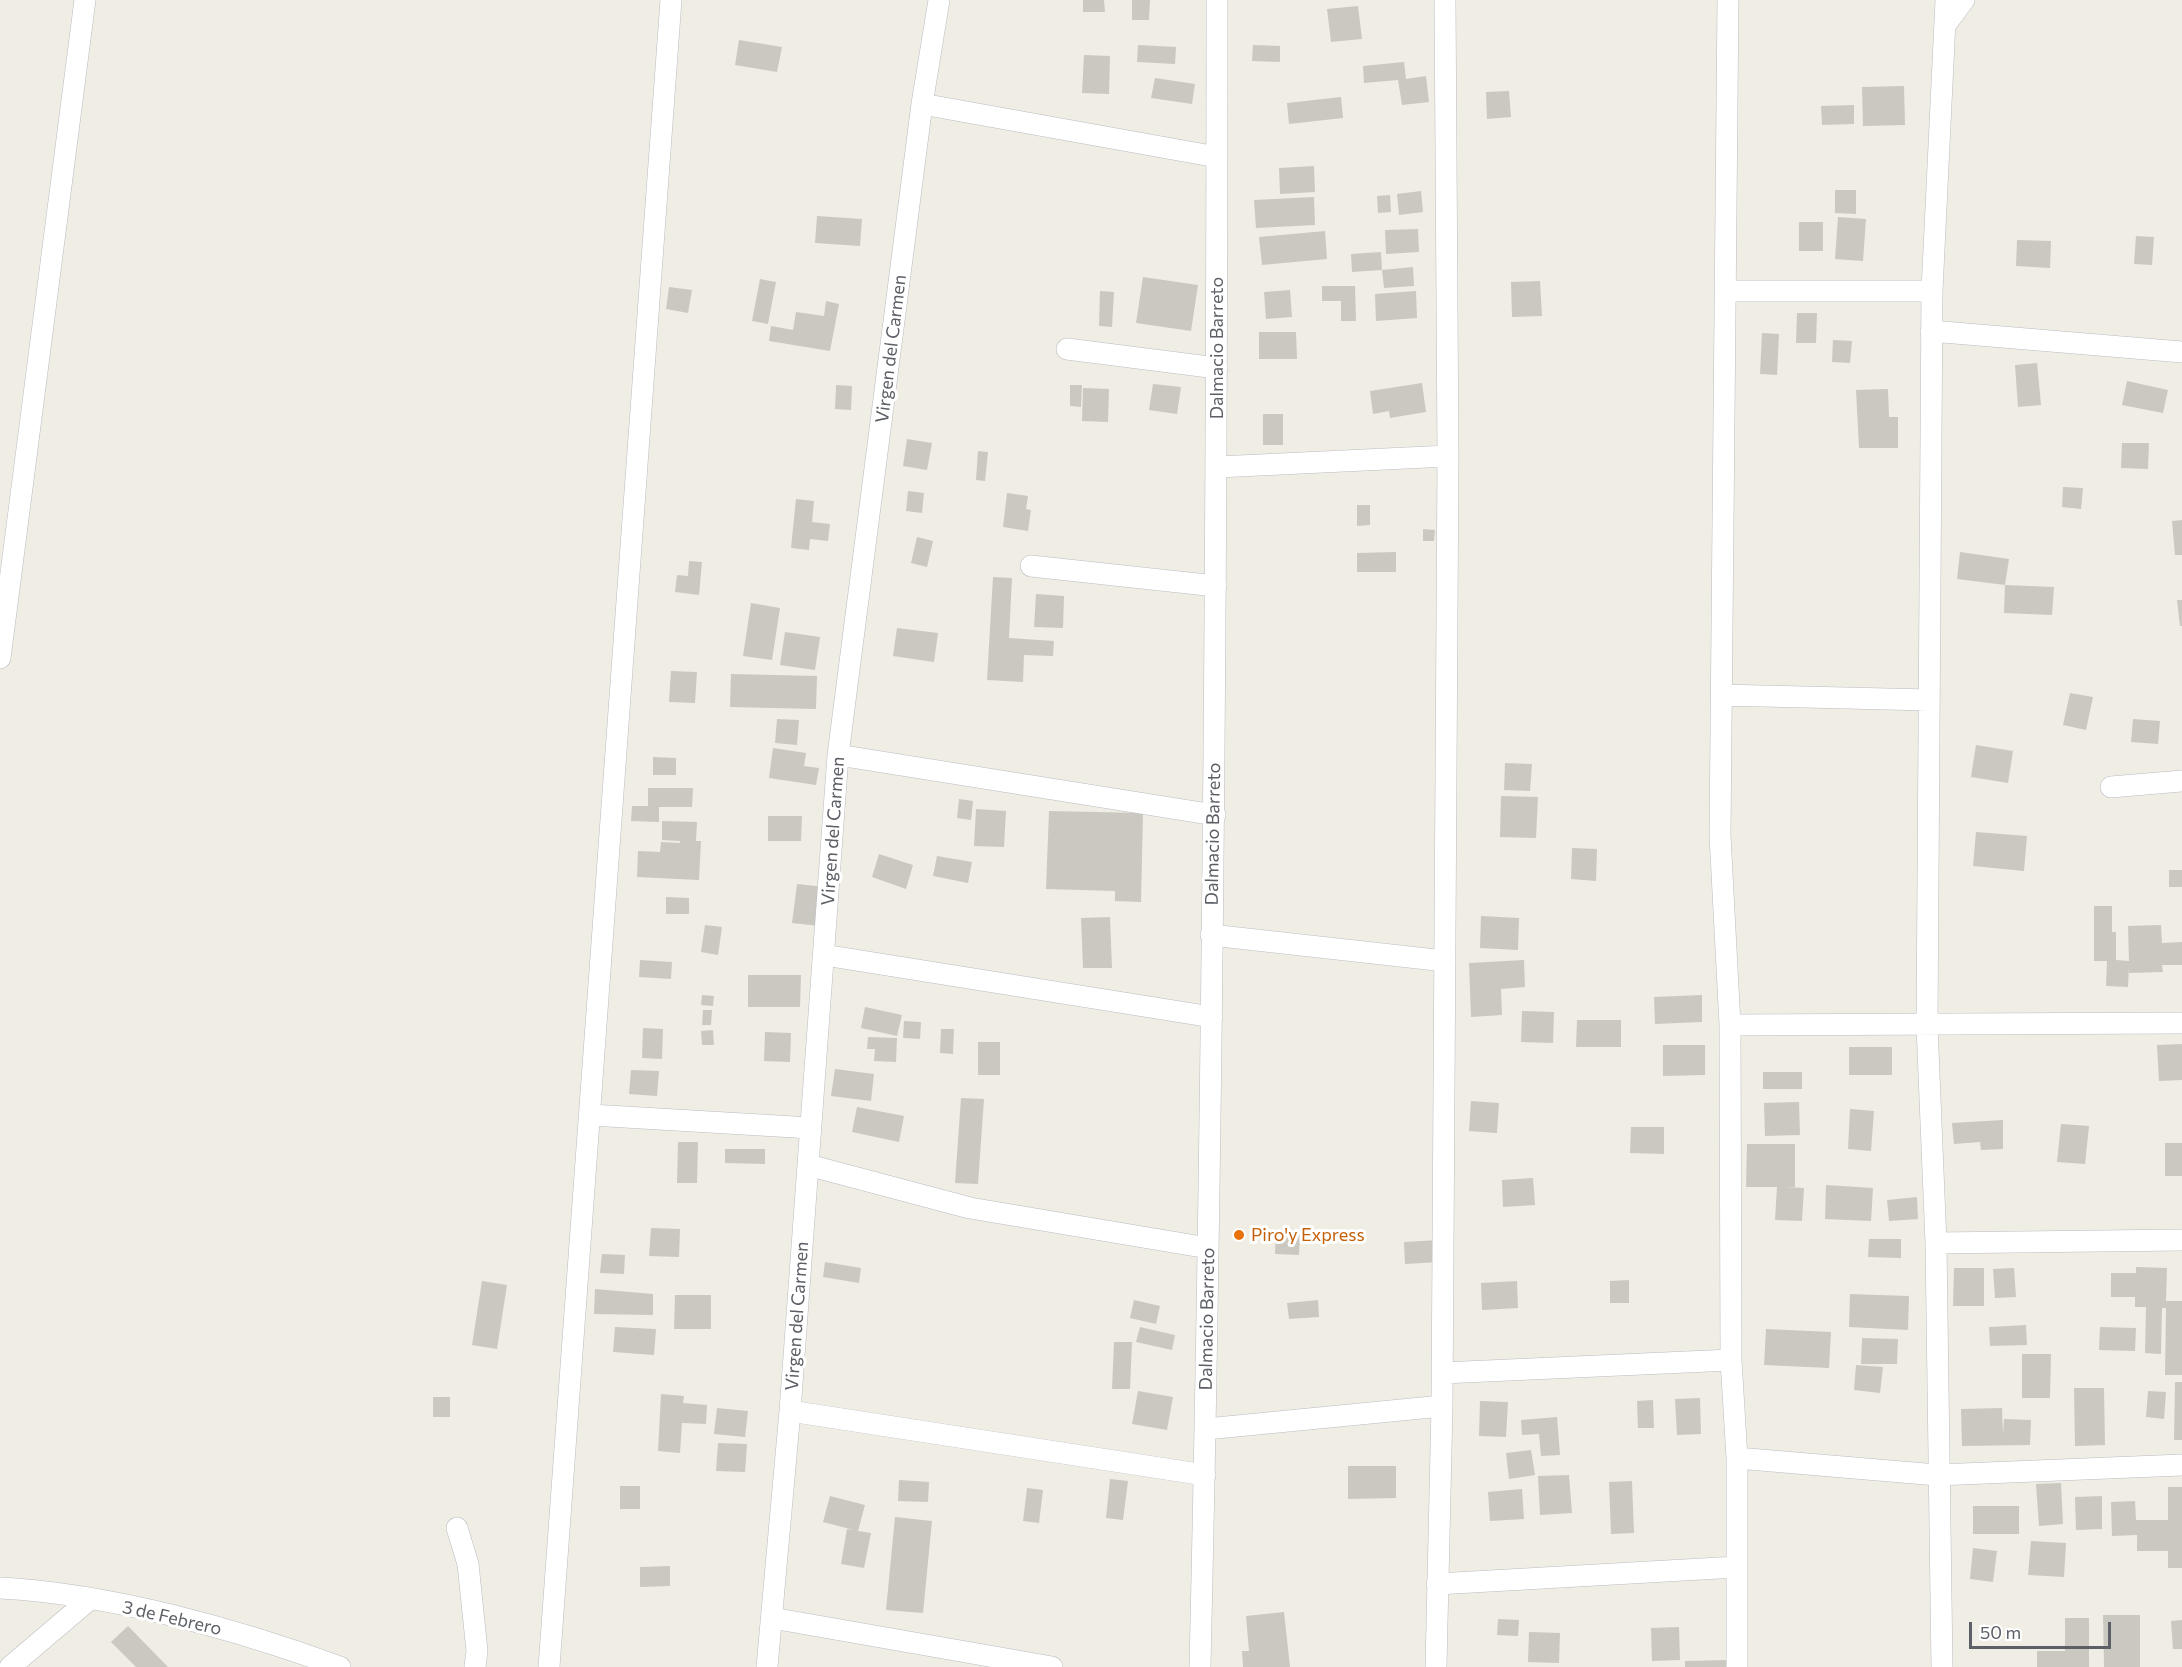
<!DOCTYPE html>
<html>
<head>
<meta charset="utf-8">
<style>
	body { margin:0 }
	#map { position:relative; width:2182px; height:1667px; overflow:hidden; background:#f0ede4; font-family:Commissioner,sans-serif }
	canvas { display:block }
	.scale { position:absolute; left:1969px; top:1622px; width:142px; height:27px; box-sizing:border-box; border:3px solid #5c6066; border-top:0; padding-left:8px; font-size:18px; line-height:21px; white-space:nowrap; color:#5c6066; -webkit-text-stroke:4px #fff; paint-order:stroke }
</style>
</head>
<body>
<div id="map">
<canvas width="2182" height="1667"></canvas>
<div class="scale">50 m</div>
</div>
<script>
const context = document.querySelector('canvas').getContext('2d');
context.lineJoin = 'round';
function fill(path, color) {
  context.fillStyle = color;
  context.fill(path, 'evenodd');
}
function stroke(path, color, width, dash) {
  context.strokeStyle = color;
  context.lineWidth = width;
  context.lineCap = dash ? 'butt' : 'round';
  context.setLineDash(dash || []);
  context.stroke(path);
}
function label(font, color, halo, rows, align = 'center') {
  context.font = font + ' Commissioner,sans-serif';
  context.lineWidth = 6;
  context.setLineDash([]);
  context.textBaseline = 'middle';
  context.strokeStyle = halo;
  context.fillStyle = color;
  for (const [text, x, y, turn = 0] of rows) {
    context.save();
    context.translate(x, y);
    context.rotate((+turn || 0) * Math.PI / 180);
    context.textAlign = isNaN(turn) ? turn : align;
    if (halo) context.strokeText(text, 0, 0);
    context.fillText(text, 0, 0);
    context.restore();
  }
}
fill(new Path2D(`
	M 1083,0 L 1104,0 L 1105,12 L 1083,12 Z
	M 1132,0 L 1150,0 L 1149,20 L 1132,20 Z
	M 1358,6 L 1362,39 L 1331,42 L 1327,9 Z
	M 739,40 L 782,47 L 777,72 L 735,65 Z
	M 1138,45 L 1176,47 L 1175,64 L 1137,62 Z
	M 1253,45 L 1280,46 L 1280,62 L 1252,61 Z
	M 1084,55 L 1110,56 L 1109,94 L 1082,93 Z
	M 1404,62 L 1406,79 L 1426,76 L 1429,102 L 1402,105 L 1398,80 L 1364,83 L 1363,66 Z
	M 1155,78 L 1195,84 L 1192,104 L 1151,98 Z
	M 1904,86 L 1905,125 L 1863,126 L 1862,87 Z
	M 1509,91 L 1511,117 L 1487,119 L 1486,92 Z
	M 1341,97 L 1343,118 L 1289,124 L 1287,103 Z
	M 1854,105 L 1854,124 L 1822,125 L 1821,106 Z
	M 1314,166 L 1315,192 L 1280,194 L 1279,168 Z
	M 1835,190 L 1856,190 L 1856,214 L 1835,213 Z
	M 1421,191 L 1423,212 L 1399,215 L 1397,194 Z
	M 1390,195 L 1391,212 L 1378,213 L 1377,196 Z
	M 1314,197 L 1315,225 L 1256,228 L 1254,200 Z
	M 817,216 L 862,219 L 860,246 L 815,243 Z
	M 1838,217 L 1866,219 L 1863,261 L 1835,259 Z
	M 1799,222 L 1823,222 L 1823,251 L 1799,251 Z
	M 1418,229 L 1419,252 L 1386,254 L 1385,230 Z
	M 1325,231 L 1327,259 L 1262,265 L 1259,237 Z
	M 2136,236 L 2154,237 L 2152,265 L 2134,264 Z
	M 2017,240 L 2051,241 L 2050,268 L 2016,266 Z
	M 1381,252 L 1382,270 L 1352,272 L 1351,254 Z
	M 1413,267 L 1414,286 L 1384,288 L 1382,270 Z
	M 1143,277 L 1198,285 L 1191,331 L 1136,323 Z
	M 760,279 L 776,282 L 768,324 L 752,321 Z
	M 1540,281 L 1542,316 L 1512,317 L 1511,282 Z
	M 1322,286 L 1355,286 L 1356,321 L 1341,321 L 1341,301 L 1322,301 Z
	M 669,287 L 692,290 L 688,313 L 666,309 Z
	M 1290,290 L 1292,317 L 1266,319 L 1264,292 Z
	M 1100,291 L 1114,292 L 1112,327 L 1099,326 Z
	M 1416,291 L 1417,318 L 1376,321 L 1375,294 Z
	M 826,301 L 839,304 L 830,351 L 769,341 L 771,326 L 793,330 L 796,312 L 824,316 Z
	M 1797,313 L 1817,313 L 1816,343 L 1796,343 Z
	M 1259,332 L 1296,332 L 1297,359 L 1259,359 Z
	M 1762,333 L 1779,334 L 1777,375 L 1760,374 Z
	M 1833,340 L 1852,341 L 1850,363 L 1832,362 Z
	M 2037,363 L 2041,405 L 2018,407 L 2015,365 Z
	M 2127,381 L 2168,390 L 2163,413 L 2122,405 Z
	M 1422,383 L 1426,412 L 1390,418 L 1389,411 L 1373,414 L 1370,391 Z
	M 1153,384 L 1181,387 L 1177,414 L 1149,410 Z
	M 836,385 L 852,386 L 851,410 L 835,409 Z
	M 1070,385 L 1082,385 L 1081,407 L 1070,406 Z
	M 1083,388 L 1109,389 L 1108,422 L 1082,421 Z
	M 1888,389 L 1889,417 L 1898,417 L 1898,448 L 1859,448 L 1856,390 Z
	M 1263,414 L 1283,414 L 1283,445 L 1263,445 Z
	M 907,439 L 932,443 L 927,470 L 903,466 Z
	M 2122,443 L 2149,443 L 2148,469 L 2121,468 Z
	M 978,451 L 988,452 L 985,481 L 976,480 Z
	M 2063,487 L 2083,488 L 2081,509 L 2062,507 Z
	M 908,491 L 924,493 L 922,513 L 906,511 Z
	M 1007,493 L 1028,496 L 1026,509 L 1031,510 L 1028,531 L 1003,527 Z
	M 796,499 L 814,501 L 812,522 L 830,524 L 828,541 L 810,539 L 809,550 L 791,548 Z
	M 1357,505 L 1370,505 L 1370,525 L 1357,526 Z
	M 2182,520 L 2182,555 L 2175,555 L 2172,521 Z
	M 1423,529 L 1435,530 L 1434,541 L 1423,541 Z
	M 917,537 L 933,541 L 927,567 L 911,563 Z
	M 1396,552 L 1396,572 L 1357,572 L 1357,553 Z
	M 1960,552 L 2009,559 L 2005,585 L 1957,579 Z
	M 689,561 L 702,562 L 699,595 L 675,592 L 677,575 L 688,576 Z
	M 993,577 L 1012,578 L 1009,638 L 1054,641 L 1053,656 L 1024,655 L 1023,682 L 987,680 Z
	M 2005,585 L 2054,587 L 2052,615 L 2004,613 Z
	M 1036,594 L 1064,596 L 1063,628 L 1034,627 Z
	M 2177,600 L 2182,600 L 2182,626 L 2180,626 Z
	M 751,603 L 780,608 L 772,660 L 743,656 Z
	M 897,628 L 938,633 L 934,662 L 893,656 Z
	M 785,632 L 820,637 L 815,670 L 780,665 Z
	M 671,671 L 697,672 L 695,703 L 669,702 Z
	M 731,674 L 817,676 L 816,709 L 730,707 Z
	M 2070,693 L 2093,697 L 2086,730 L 2063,725 Z
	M 777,719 L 799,720 L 797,745 L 775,743 Z
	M 2133,719 L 2160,721 L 2158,744 L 2131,742 Z
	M 1976,745 L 2013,751 L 2008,783 L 1971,777 Z
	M 773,748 L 806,753 L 804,766 L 819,768 L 816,785 L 769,778 Z
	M 653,757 L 676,758 L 676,775 L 653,775 Z
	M 1505,763 L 1532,764 L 1530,791 L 1504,790 Z
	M 648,788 L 693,788 L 692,807 L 659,807 L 659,822 L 631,821 L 632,806 L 648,806 Z
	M 1501,796 L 1538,797 L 1536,838 L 1500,837 Z
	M 959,799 L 973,801 L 971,820 L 957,818 Z
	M 976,809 L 1006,811 L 1004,847 L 974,846 Z
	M 1049,811 L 1143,813 L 1141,902 L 1115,901 L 1115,891 L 1046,889 Z
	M 768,816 L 802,816 L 801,841 L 768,841 Z
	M 662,821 L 697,822 L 696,841 L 701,841 L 699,880 L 637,877 L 638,851 L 660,852 L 661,842 L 680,843 L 680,841 L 662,840 Z
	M 1976,832 L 2027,836 L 2024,871 L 1973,866 Z
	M 1572,848 L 1597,849 L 1596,881 L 1571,879 Z
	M 879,854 L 913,865 L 906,889 L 872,877 Z
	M 937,856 L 972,862 L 968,883 L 933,876 Z
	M 2169,870 L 2182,870 L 2182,887 L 2169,887 Z
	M 797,884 L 825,887 L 820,926 L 792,923 Z
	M 666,897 L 689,898 L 689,914 L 666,914 Z
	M 2094,906 L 2112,906 L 2112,932 L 2116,932 L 2116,960 L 2129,961 L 2128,926 L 2161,925 L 2162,943 L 2182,942 L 2182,965 L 2162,965 L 2163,972 L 2129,973 L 2129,966 L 2128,987 L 2106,986 L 2107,961 L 2094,961 Z
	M 1481,916 L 1519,918 L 1518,950 L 1480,948 Z
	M 1110,917 L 1112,968 L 1083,968 L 1081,918 Z
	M 705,925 L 722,927 L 718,955 L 701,952 Z
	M 640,960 L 672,962 L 671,979 L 639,977 Z
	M 1524,960 L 1525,987 L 1501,989 L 1502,1015 L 1471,1017 L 1469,963 Z
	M 748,975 L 801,975 L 800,1007 L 748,1007 Z
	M 702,995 L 714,996 L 713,1006 L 701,1005 Z
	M 1702,995 L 1702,1022 L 1655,1024 L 1654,997 Z
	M 865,1007 L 902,1015 L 897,1036 L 861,1028 Z
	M 703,1010 L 712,1010 L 711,1025 L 702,1025 Z
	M 1522,1011 L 1554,1012 L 1553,1043 L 1521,1042 Z
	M 1577,1020 L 1621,1020 L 1621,1047 L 1576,1047 Z
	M 904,1021 L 921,1022 L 920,1039 L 903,1038 Z
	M 643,1028 L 663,1029 L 662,1059 L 642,1058 Z
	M 941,1029 L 954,1029 L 953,1054 L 940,1053 Z
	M 713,1030 L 714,1045 L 702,1045 L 701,1031 Z
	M 765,1032 L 791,1033 L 790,1062 L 764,1061 Z
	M 868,1037 L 897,1038 L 896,1062 L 874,1061 L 875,1049 L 867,1049 Z
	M 978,1042 L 1000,1042 L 1000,1075 L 978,1075 Z
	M 2182,1044 L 2182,1080 L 2159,1081 L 2157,1045 Z
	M 1663,1045 L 1705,1045 L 1705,1075 L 1663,1076 Z
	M 1849,1047 L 1892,1047 L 1892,1075 L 1849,1075 Z
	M 835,1069 L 874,1074 L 871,1101 L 831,1096 Z
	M 631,1070 L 659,1071 L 657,1096 L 629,1094 Z
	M 1763,1072 L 1802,1072 L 1802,1089 L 1763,1089 Z
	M 961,1098 L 984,1099 L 978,1184 L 955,1183 Z
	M 1471,1101 L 1499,1103 L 1497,1133 L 1469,1131 Z
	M 1799,1102 L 1800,1135 L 1765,1136 L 1764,1103 Z
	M 857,1107 L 904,1116 L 899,1142 L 852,1132 Z
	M 1850,1109 L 1874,1111 L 1871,1151 L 1848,1149 Z
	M 2003,1120 L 2003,1149 L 1981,1150 L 1980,1142 L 1954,1144 L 1952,1123 Z
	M 2061,1124 L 2089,1126 L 2085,1164 L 2057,1162 Z
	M 1631,1127 L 1664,1127 L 1664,1154 L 1630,1153 Z
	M 678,1142 L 698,1142 L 697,1183 L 677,1183 Z
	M 2165,1143 L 2182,1143 L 2182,1176 L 2165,1176 Z
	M 1747,1144 L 1795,1144 L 1795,1187 L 1786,1187 L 1804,1188 L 1802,1221 L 1775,1220 L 1777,1187 L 1746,1187 Z
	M 725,1149 L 765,1149 L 765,1164 L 725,1163 Z
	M 1533,1178 L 1535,1205 L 1503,1207 L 1502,1180 Z
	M 1826,1185 L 1873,1188 L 1871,1221 L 1825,1219 Z
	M 1917,1197 L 1918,1219 L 1889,1221 L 1887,1200 Z
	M 651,1228 L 680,1229 L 679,1257 L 649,1256 Z
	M 1276,1229 L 1300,1230 L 1299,1255 L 1275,1254 Z
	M 1869,1239 L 1901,1239 L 1901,1258 L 1868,1257 Z
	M 1439,1240 L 1440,1262 L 1405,1264 L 1404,1242 Z
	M 602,1254 L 625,1255 L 624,1274 L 600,1273 Z
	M 825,1262 L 861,1268 L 859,1283 L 823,1277 Z
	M 2136,1267 L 2167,1268 L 2166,1301 L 2182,1301 L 2182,1375 L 2165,1375 L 2166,1308 L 2162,1308 L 2161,1354 L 2145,1353 L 2146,1307 L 2135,1307 L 2135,1297 L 2111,1297 L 2111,1273 L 2136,1273 Z
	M 1954,1268 L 1984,1268 L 1984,1306 L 1953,1306 Z
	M 2014,1268 L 2016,1297 L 1995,1298 L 1993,1269 Z
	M 1629,1280 L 1629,1303 L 1610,1303 L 1610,1281 Z
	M 482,1281 L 507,1285 L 497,1349 L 472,1345 Z
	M 1517,1281 L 1518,1308 L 1482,1310 L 1481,1283 Z
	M 595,1289 L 653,1294 L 653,1315 L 594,1314 Z
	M 1850,1294 L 1909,1296 L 1908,1330 L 1849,1327 Z
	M 675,1295 L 711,1295 L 711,1329 L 674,1329 Z
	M 1134,1300 L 1160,1306 L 1156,1324 L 1130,1318 Z
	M 1318,1300 L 1319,1317 L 1289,1319 L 1287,1303 Z
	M 2026,1325 L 2027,1345 L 1990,1346 L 1989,1327 Z
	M 615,1327 L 656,1329 L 654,1355 L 613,1352 Z
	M 1140,1327 L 1175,1335 L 1172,1350 L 1136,1342 Z
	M 2100,1327 L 2136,1328 L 2135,1351 L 2099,1350 Z
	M 1766,1329 L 1831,1332 L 1829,1368 L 1764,1365 Z
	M 1862,1338 L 1898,1339 L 1897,1364 L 1861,1364 Z
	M 1114,1342 L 1132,1342 L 1130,1389 L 1112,1389 Z
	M 2022,1354 L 2051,1354 L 2050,1398 L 2022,1398 Z
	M 1856,1365 L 1883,1367 L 1880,1393 L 1854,1390 Z
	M 2175,1382 L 2182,1382 L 2182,1440 L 2174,1440 Z
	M 2074,1388 L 2104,1388 L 2105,1445 L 2075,1446 Z
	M 1138,1391 L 1173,1397 L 1167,1430 L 1132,1424 Z
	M 2148,1391 L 2166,1392 L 2164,1419 L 2146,1417 Z
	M 661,1394 L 684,1396 L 683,1403 L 707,1405 L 706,1424 L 682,1423 L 680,1453 L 658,1451 Z
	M 433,1397 L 450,1397 L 450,1417 L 433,1417 Z
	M 1700,1398 L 1701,1434 L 1677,1435 L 1675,1399 Z
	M 1653,1400 L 1654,1428 L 1638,1428 L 1637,1401 Z
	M 1480,1401 L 1508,1402 L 1506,1437 L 1479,1436 Z
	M 717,1408 L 748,1411 L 745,1437 L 714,1434 Z
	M 2002,1408 L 2003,1435 L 2004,1419 L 2031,1420 L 2030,1445 L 1962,1446 L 1961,1409 Z
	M 1557,1417 L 1560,1455 L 1541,1456 L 1539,1434 L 1522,1435 L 1521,1420 Z
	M 718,1443 L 747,1444 L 745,1472 L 716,1471 Z
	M 1531,1450 L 1535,1475 L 1509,1479 L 1506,1453 Z
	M 1348,1466 L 1396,1466 L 1396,1498 L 1348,1499 Z
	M 1569,1475 L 1572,1513 L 1540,1515 L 1538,1476 Z
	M 1110,1479 L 1128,1481 L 1123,1520 L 1106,1518 Z
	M 899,1480 L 929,1482 L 928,1502 L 898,1501 Z
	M 1632,1481 L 1634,1533 L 1611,1534 L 1609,1482 Z
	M 2061,1483 L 2063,1524 L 2039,1526 L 2036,1484 Z
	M 620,1486 L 640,1486 L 640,1509 L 620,1509 Z
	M 2168,1487 L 2182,1487 L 2182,1568 L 2168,1568 L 2168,1551 L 2137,1551 L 2137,1535 L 2112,1536 L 2111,1502 L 2135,1501 L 2136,1520 L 2168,1520 Z
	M 1027,1488 L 1043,1490 L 1039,1523 L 1023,1521 Z
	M 1522,1489 L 1524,1519 L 1490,1521 L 1488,1492 Z
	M 830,1496 L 865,1505 L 858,1531 L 871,1533 L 864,1568 L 841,1564 L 847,1529 L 854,1530 L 823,1522 Z
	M 2102,1496 L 2102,1529 L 2076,1530 L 2075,1497 Z
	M 1973,1506 L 2019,1506 L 2019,1534 L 1973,1534 Z
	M 895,1517 L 932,1521 L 923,1613 L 886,1610 Z
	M 2031,1541 L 2066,1543 L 2064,1577 L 2028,1575 Z
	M 1973,1548 L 1997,1551 L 1993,1582 L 1970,1579 Z
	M 670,1566 L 670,1586 L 640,1587 L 640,1567 Z
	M 1284,1612 L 1290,1667 L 1243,1667 L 1242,1651 L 1249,1651 L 1246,1616 Z
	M 2103,1615 L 2140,1615 L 2140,1667 L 2104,1667 Z
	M 2065,1618 L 2089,1618 L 2089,1667 L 2037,1667 L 2037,1651 L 2065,1651 Z
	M 1498,1619 L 1519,1620 L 1518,1636 L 1497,1635 Z
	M 2182,1620 L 2182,1649 L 2173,1649 L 2171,1621 Z
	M 128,1626 L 168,1667 L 136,1667 L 111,1642 Z
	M 1679,1627 L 1680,1660 L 1652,1661 L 1651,1628 Z
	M 1529,1632 L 1560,1633 L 1559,1663 L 1528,1662 Z
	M 1729,1660 L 1730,1667 L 1685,1667 L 1685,1661 Z`), '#cbc8c1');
const minor = new Path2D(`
	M 1728,0 L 1720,835 L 1730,1025 L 1731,1360 L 1737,1458 L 1737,1667
	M 1946,24 L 1964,0
	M 922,104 L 1217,157
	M 1725,291 L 1932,291
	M 1931,331 L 2182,352
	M 1067,349 L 1217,368
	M 1218,467 L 1448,456
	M 1031,566 L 1216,586
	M 0,658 L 85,0
	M 1721,695 L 1929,700
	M 838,755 L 1215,815
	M 2111,787 L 2182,781
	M 1211,935 L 1445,961
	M 824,955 L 1212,1017
	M 1730,1025 L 2182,1023
	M 591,1115 L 811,1128
	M 808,1165 L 970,1208 L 1208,1248
	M 1936,1243 L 2182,1240
	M 1442,1373 L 1731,1360
	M 790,1411 L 1205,1475
	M 1206,1429 L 1442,1406
	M 1737,1458 L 1937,1475 L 2182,1465
	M 457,1528 L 468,1564 L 477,1651 L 475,1667
	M 1437,1584 L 1737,1567
	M 0,1588 C 111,1594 236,1629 340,1667
	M 772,1618 L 1052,1667
	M 10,1667 L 90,1599
	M 549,1667 L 671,0
	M 767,1667 L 790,1411 L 838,755 L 922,104 L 939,0
	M 1200,1667 C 1213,1111 1217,556 1217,0
	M 1436,1667 L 1442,1406 L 1448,456 L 1445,0
	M 1942,1667 L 1936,1243 L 1927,1026 L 1932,291 L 1946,0`);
stroke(minor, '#b9bcc1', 22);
stroke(minor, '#fff', 21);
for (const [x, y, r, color] of [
	[1239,1235,6,"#e8710a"]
]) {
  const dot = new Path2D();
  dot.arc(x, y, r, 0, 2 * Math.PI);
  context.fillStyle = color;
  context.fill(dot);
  stroke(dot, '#fff', 2);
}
label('18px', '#5c6066', '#fff', [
	["Dalmacio Barreto",1217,348,-90],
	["Virgen del Carmen",891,349,-83],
	["Virgen del Carmen",833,831,-86],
	["Dalmacio Barreto",1213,834,-89],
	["Virgen del Carmen",797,1316,-86],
	["Dalmacio Barreto",1207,1319,-89],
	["3 de Febrero",172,1618,13]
]);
label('18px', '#c56008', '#fff', [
	["Piro'y Express",1251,1235]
], 'left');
</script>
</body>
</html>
